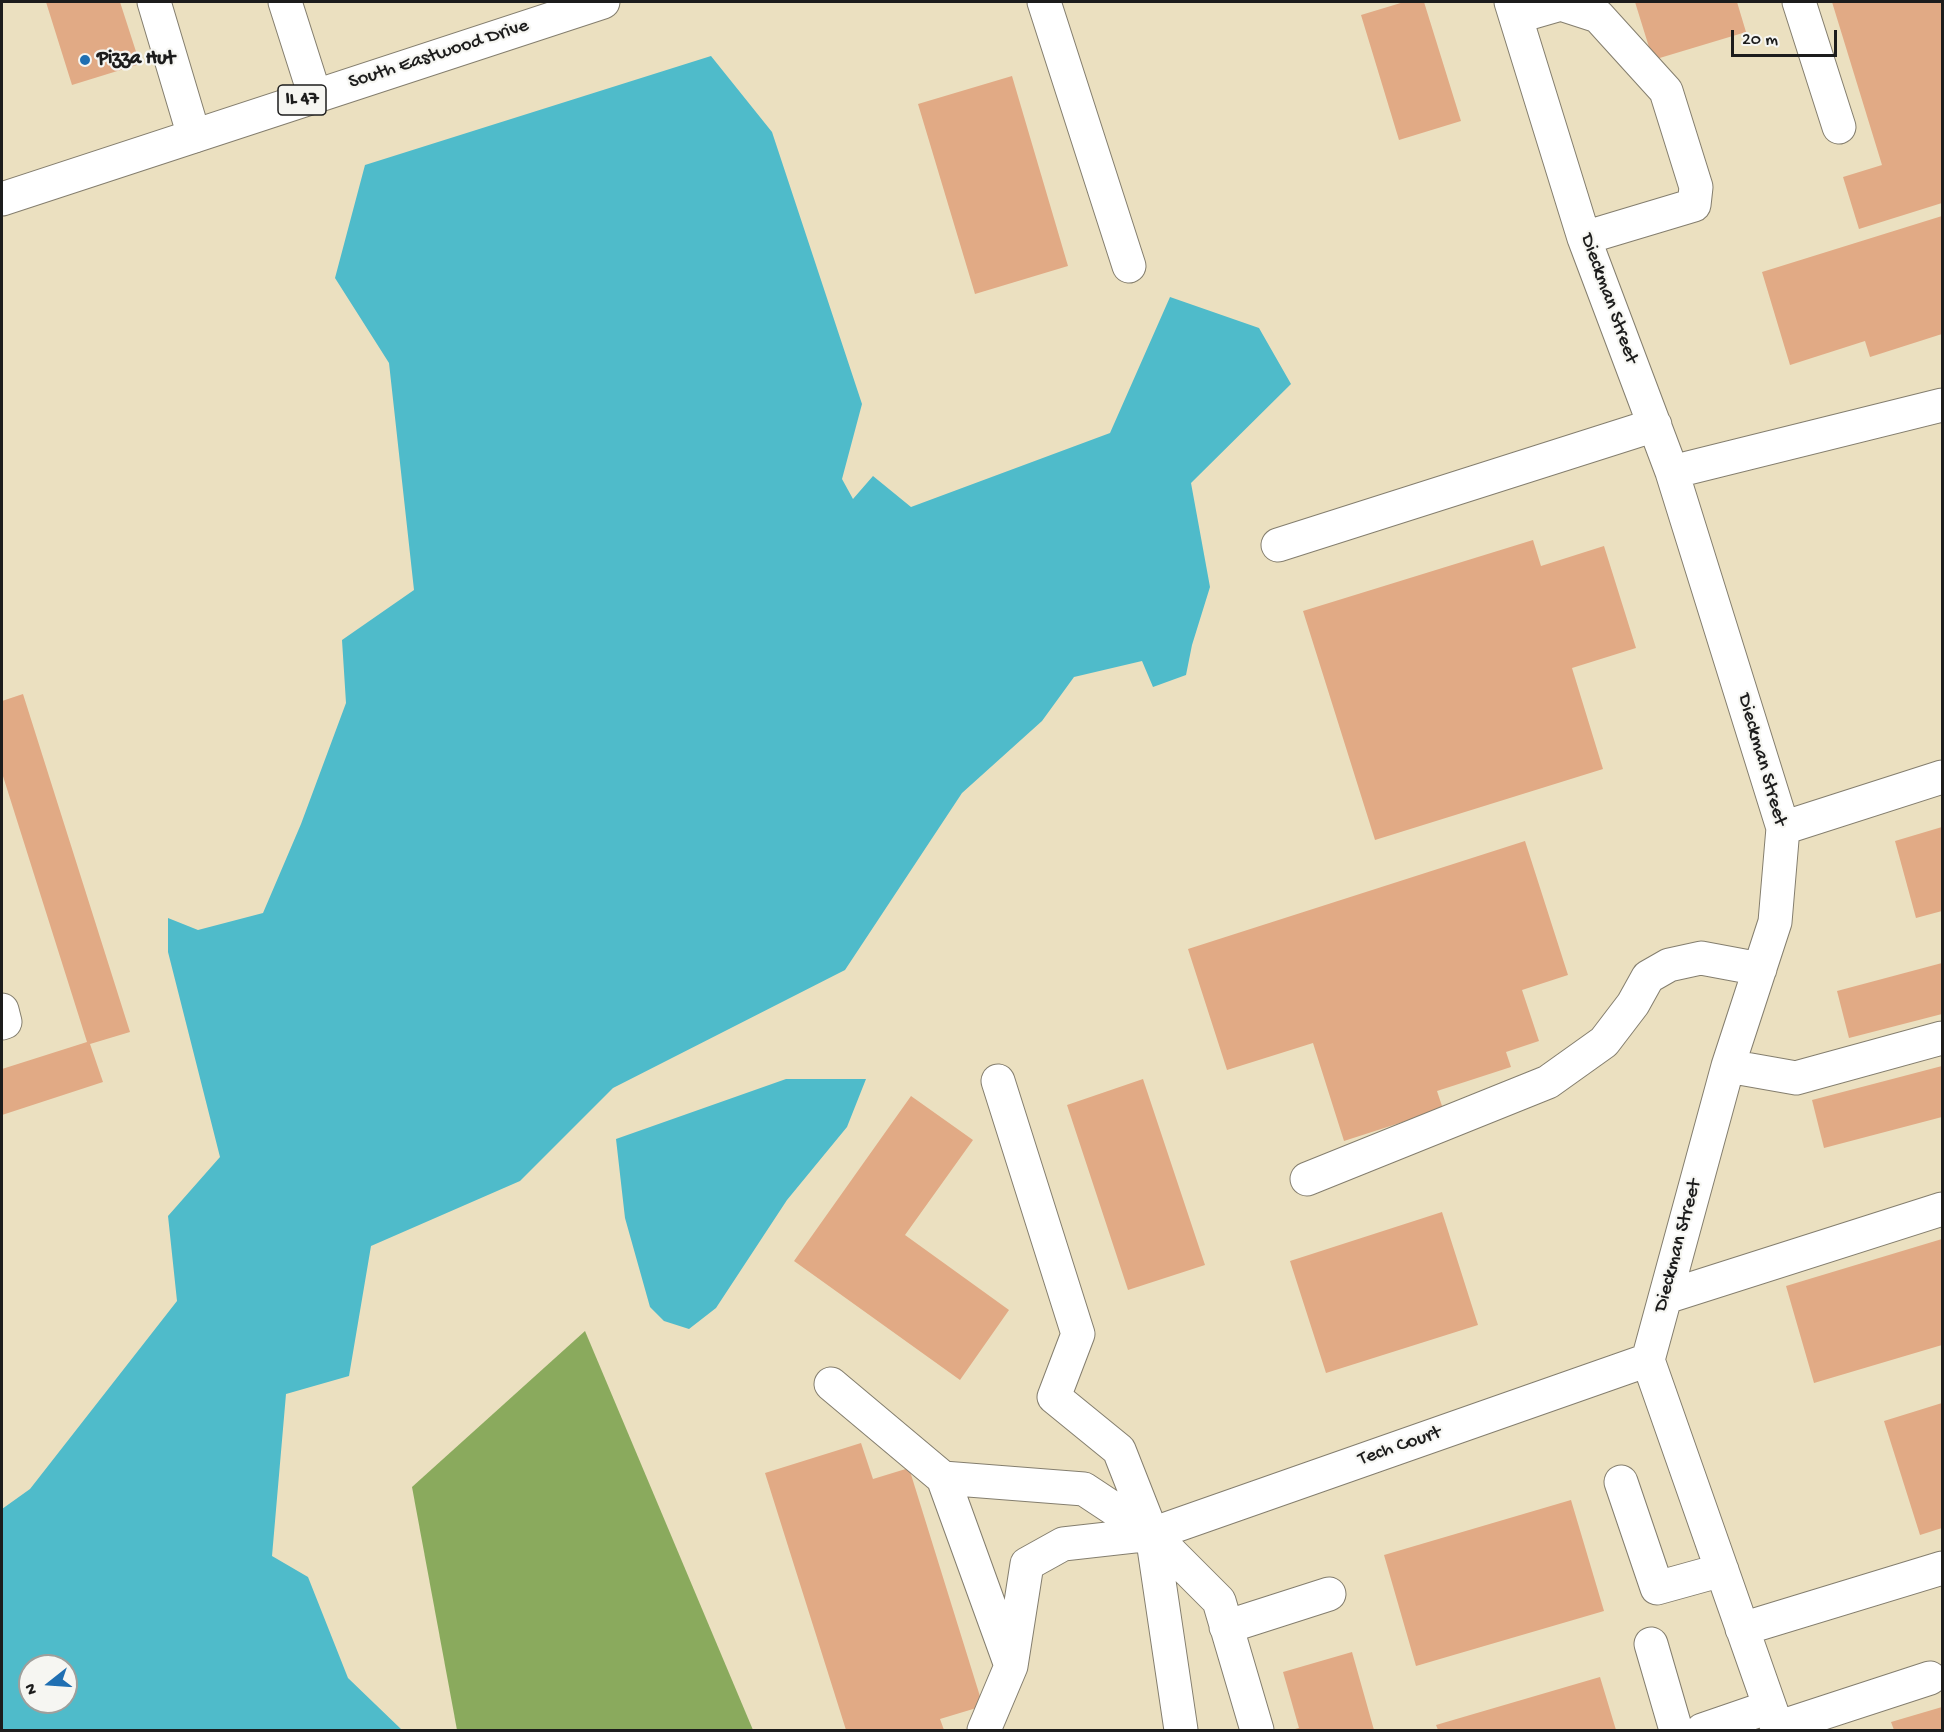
<!DOCTYPE html>
<html>
<head>
<meta charset="utf-8">
<style>
	body { margin:0 }
	#map { position:relative; width:1944px; height:1732px; overflow:hidden; background:#ebe0c0; font-family:"Gochi Hand",sans-serif }
	canvas { display:block }
	.frame { position:absolute; inset:0; border:3px solid #1c1c1c; pointer-events:none }
	.north { position:absolute; left:18px; top:1654px; width:60px; height:60px; box-sizing:border-box; background:#f6f6f2; border:2px solid #9f9f9c; border-radius:50%; rotate:253deg; font-size:16px; font-weight:700; line-height:24px; text-align:center; color:#1c1c1c }
	.north::after { content:''; display:block; margin:auto; width:21px; height:27px; background:#1f6fb2; clip-path:polygon(50% 0,100% 100%,50% 72%,0 100%) }
	.scale { position:absolute; left:1731px; top:30px; width:106px; height:27px; box-sizing:border-box; border:3px solid #1c1c1c; border-top:0; padding-left:8px; font-size:18px; line-height:21px; white-space:nowrap; color:#1c1c1c; -webkit-text-stroke:4px #f6f6f2; paint-order:stroke }
</style>
</head>
<body>
<div id="map">
<canvas width="1944" height="1732"></canvas>
<div class="frame"></div>
<div class="north">N</div>
<div class="scale">20 m</div>
</div>
<script>
const context = document.querySelector('canvas').getContext('2d');
context.lineJoin = 'round';
function fill(path, color) {
  context.fillStyle = color;
  context.fill(path, 'evenodd');
}
function stroke(path, color, width, dash) {
  context.strokeStyle = color;
  context.lineWidth = width;
  context.lineCap = dash ? 'butt' : 'round';
  context.setLineDash(dash || []);
  context.stroke(path);
}
function label(font, color, halo, rows, align = 'center') {
  context.font = font + ' "Gochi Hand",sans-serif';
  context.lineWidth = 4.5;
  context.setLineDash([]);
  context.textBaseline = 'middle';
  context.strokeStyle = halo;
  context.fillStyle = color;
  for (const [text, x, y, turn = 0] of rows) {
    context.save();
    context.translate(x, y);
    context.rotate((+turn || 0) * Math.PI / 180);
    context.textAlign = isNaN(turn) ? turn : align;
    if (halo) context.strokeText(text, 0, 0);
    context.fillText(text, 0, 0);
    context.restore();
  }
}
fill(new Path2D(`
	M 585,1331 L 753,1730 L 457,1730 L 412,1487 Z`), '#8aaa5d');
fill(new Path2D(`
	M 711,56 L 772,132 L 862,404 L 842,479 L 853,499 L 873,476 L 911,507 L 1110,433 L 1170,297 L 1259,328 L 1291,384 L 1191,483 L 1210,587 L 1192,645 L 1186,675 L 1153,687 L 1142,661 L 1074,677 L 1042,721 L 962,793 L 845,970 L 613,1088 L 520,1181 L 371,1246 L 349,1376 L 286,1394 L 272,1556 L 308,1577 L 348,1678 L 402,1730 L 2,1730 L 2,1509 L 30,1489 L 177,1301 L 168,1216 L 220,1157 L 168,952 L 168,918 L 198,930 L 263,913 L 301,824 L 346,703 L 342,640 L 414,590 L 389,363 L 335,278 L 365,165 ZM 30,1666 L 66,1666 L 66,1702 L 30,1702 Z
	M 786,1079 L 866,1079 L 847,1127 L 787,1200 L 716,1308 L 689,1329 L 664,1321 L 650,1307 L 625,1218 L 616,1139 Z`), '#4fbbca');
fill(new Path2D(`
	M 46,2 L 120,2 L 140,64 L 72,85 Z
	M 1404,2 L 1424,2 L 1461,121 L 1399,140 L 1361,15 Z
	M 1635,2 L 1737,2 L 1746,32 L 1653,60 Z
	M 1832,2 L 1942,2 L 1942,203 L 1859,229 L 1843,177 L 1882,165 Z
	M 1012,76 L 1068,266 L 975,294 L 918,104 Z
	M 1942,216 L 1942,334 L 1870,357 L 1865,341 L 1790,365 L 1762,272 Z
	M 1533,540 L 1541,566 L 1604,546 L 1636,648 L 1572,668 L 1603,769 L 1375,840 L 1303,611 Z
	M 23,694 L 130,1032 L 90,1044 L 103,1082 L 2,1115 L 2,1069 L 87,1042 L 2,773 L 2,701 Z
	M 1942,827 L 1942,911 L 1916,918 L 1895,841 Z
	M 1525,841 L 1568,975 L 1522,990 L 1539,1041 L 1506,1052 L 1511,1067 L 1437,1091 L 1443,1109 L 1344,1141 L 1313,1043 L 1227,1070 L 1188,949 Z
	M 1942,963 L 1942,1014 L 1849,1038 L 1837,991 Z
	M 1942,1066 L 1942,1117 L 1824,1148 L 1812,1100 Z
	M 1143,1079 L 1205,1265 L 1128,1290 L 1067,1105 Z
	M 911,1096 L 973,1140 L 905,1235 L 1009,1310 L 960,1380 L 794,1261 Z
	M 1442,1212 L 1478,1325 L 1326,1373 L 1290,1261 Z
	M 1942,1239 L 1942,1345 L 1814,1383 L 1786,1286 Z
	M 1942,1403 L 1942,1528 L 1920,1535 L 1884,1421 Z
	M 861,1443 L 873,1479 L 909,1468 L 983,1706 L 940,1719 L 944,1730 L 846,1730 L 765,1473 Z
	M 1571,1500 L 1604,1611 L 1416,1666 L 1384,1555 Z
	M 1352,1652 L 1374,1730 L 1291,1730 L 1299,1728 L 1283,1672 Z
	M 1600,1677 L 1616,1730 L 1438,1730 L 1436,1725 Z
	M 1942,1707 L 1942,1730 L 1894,1730 L 1891,1722 Z`), '#e1aa85');
const minor = new Path2D(`
	M 154,2 L 194,136
	M 285,2 L 315,96
	M 1044,2 L 1129,266
	M 1511,2 L 1584,238 L 1672,472 L 1783,828 L 1775,922 L 1728,1066 L 1648,1360 L 1778,1730
	M 1799,2 L 1839,127
	M 1516,17 L 1561,4 L 1598,16 L 1666,91 L 1696,187 L 1694,205 L 1584,238
	M 1672,472 L 1942,405
	M 1278,545 L 1655,425
	M 1783,828 L 1942,777
	M 2,1010 L 5,1022 L 2,1023
	M 1728,1066 L 1796,1078 L 1942,1038
	M 998,1081 L 1078,1334 L 1054,1397 L 1119,1450 L 1152,1534 L 1181,1730
	M 1307,1179 L 1548,1082 L 1604,1042 L 1633,1004 L 1648,977 L 1669,965 L 1701,958 L 1760,969
	M 1666,1297 L 1942,1209
	M 831,1384 L 943,1478 L 1084,1489 L 1152,1534 L 1219,1601 L 1257,1730
	M 943,1478 L 1010,1663
	M 1621,1482 L 1657,1588 L 1722,1570
	M 1226,1627 L 1329,1594
	M 1742,1629 L 1942,1568
	M 1651,1644 L 1676,1730
	M 1777,1728 L 1930,1678
	M 984,1730 L 1011,1666 L 1027,1564 L 1063,1544 L 1152,1534 L 1648,1360
	M 1702,1730 L 1769,1707`);
const major = new Path2D(`
	M 2,199 L 603,2`);
stroke(minor, '#847e6e', 35);
stroke(major, '#847e6e', 35);
stroke(minor, '#fff', 33);
stroke(major, '#fff', 33);
for (const [x, y, r, color] of [
	[85,60,6,"#1f6fb2"]
]) {
  const dot = new Path2D();
  dot.arc(x, y, r, 0, 2 * Math.PI);
  context.fillStyle = color;
  context.fill(dot);
  stroke(dot, '#f6f6f2', 2);
}
for (const [x, y, w] of [
	[302,100,48]
]) {
  const box = new Path2D();
  box.roundRect(x - w / 2, y - 15, w, 30, 4.5);
  context.fillStyle = '#f6f6f2';
  context.fill(box);
  stroke(box, '#1c1c1c', 1.5);
}
label('bold 18px', '#1c1c1c', null, [
	["IL 47",302,100]
]);
label('20px', '#1c1c1c', '#f6f6f2', [
	["South Eastwood Drive",439,55,-18],
	["Dieckman Street",1608,299,70],
	["Dieckman Street",1761,760,74],
	["Dieckman Street",1679,1246,-75],
	["Tech Court",1400,1447,-19]
]);
label('bold 20px', '#1c1c1c', '#f6f6f2', [
	["Pizza Hut",97,60]
], 'left');
</script>
</body>
</html>
